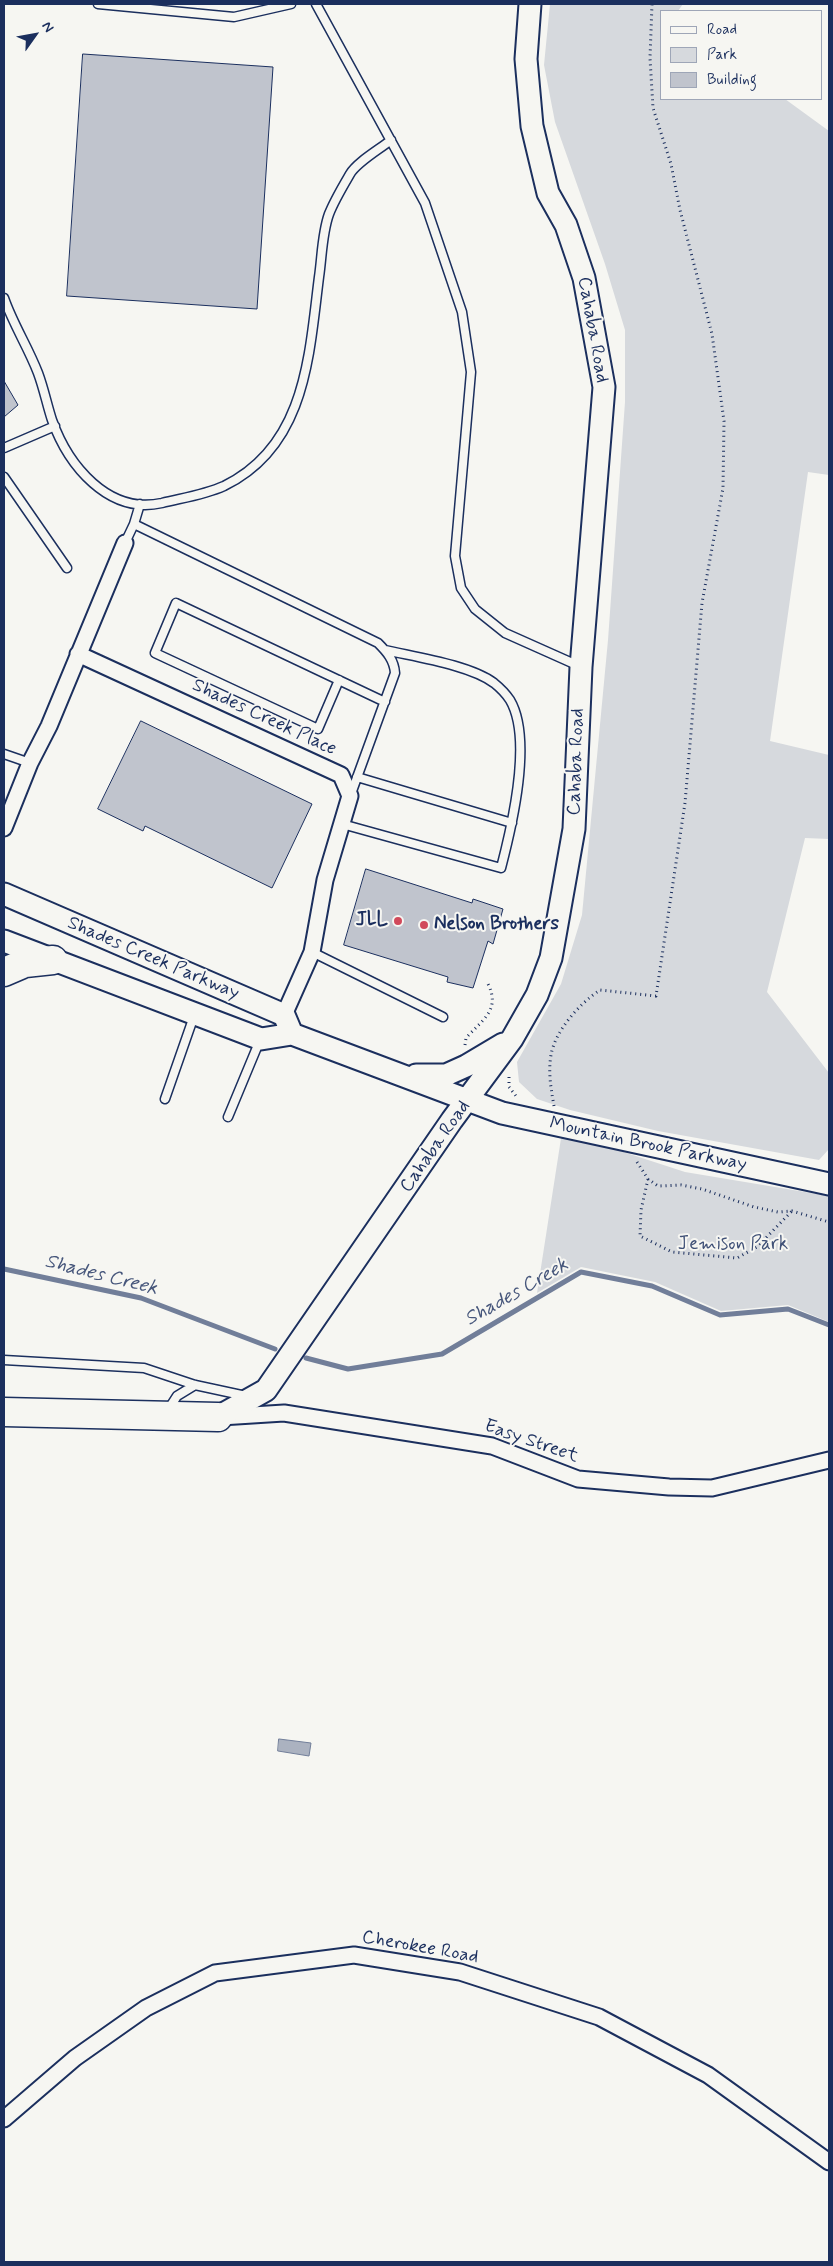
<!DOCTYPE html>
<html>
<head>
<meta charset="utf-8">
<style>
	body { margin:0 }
	#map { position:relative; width:833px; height:2266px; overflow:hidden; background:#f6f6f2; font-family:Mynerve,sans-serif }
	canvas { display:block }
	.frame { position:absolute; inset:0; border:5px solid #1b2f5e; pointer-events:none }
	.legend { position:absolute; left:660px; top:10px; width:162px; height:90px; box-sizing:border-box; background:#f6f6f2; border:1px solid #9ea6b7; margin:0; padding:6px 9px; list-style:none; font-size:15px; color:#1b2f5e }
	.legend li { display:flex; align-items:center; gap:10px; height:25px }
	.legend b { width:25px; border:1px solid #9ea6b7 }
	.north { position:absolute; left:10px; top:10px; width:50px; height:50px; -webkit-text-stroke:4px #f6f6f2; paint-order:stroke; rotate:58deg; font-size:14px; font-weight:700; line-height:20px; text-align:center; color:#1b2f5e }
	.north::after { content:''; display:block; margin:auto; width:18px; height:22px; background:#1b2f5e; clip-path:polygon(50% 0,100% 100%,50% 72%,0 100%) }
</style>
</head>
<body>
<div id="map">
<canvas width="833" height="2266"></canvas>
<div class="frame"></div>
<ul class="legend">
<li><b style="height:6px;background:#f6f6f2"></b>Road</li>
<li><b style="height:14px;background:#d6d9dd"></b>Park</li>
<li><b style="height:14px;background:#c0c4cd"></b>Building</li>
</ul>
<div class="north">N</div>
</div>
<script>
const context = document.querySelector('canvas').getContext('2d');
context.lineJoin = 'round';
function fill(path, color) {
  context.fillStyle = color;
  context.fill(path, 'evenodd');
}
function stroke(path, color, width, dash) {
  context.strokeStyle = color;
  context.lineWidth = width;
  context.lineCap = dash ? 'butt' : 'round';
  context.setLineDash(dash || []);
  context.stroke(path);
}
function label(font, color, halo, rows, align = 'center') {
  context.font = font + ' Mynerve,sans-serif';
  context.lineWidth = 4;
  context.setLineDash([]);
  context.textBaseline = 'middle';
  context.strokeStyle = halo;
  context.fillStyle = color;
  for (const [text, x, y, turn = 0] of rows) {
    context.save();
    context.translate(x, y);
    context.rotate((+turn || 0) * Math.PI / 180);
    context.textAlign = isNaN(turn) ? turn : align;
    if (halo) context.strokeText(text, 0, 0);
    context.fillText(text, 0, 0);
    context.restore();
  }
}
fill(new Path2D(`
	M 550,4 L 683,4 L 678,11 L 662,11 L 662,99 L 785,99 L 829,131 L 829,475 L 808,472 L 770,741 L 829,755 L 829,839 L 805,838 L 767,992 L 829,1073 L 829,1149 L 819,1160 L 658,1131 L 570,1110 L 537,1099 L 519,1082 L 517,1062 L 561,984 L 582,915 L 608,640 L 625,402 L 625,330 L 605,264 L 555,122 L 544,65 Z
	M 562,1132 L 685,1172 L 829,1196 L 829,1322 L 788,1305 L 721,1311 L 655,1282 L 581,1267 L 537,1293 Z`), '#d6d9dd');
const water = new Path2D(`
	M 279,1739 L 311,1743 L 309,1756 L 278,1751 Z`);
fill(water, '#abb2c0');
stroke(water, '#717e99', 1);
stroke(new Path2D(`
	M 4,1269 L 141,1298 L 275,1349
	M 306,1358 L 348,1369 L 442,1354 L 581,1272 L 652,1286 L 720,1315 L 788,1309 L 829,1325`), '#717e99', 5);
const building = new Path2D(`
	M 83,54 L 273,67 L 257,309 L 67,296 Z
	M 4,381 L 18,405 L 4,417 Z
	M 141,721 L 312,804 L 272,888 L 145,826 L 143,831 L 98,809 Z
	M 366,869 L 472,903 L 473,899 L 503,909 L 493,944 L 488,941 L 473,988 L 447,982 L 448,977 L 344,945 Z`);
fill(building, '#c0c4cd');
stroke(building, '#1b2f5e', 1);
const lane = new Path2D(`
	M 98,4 L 234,17 L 291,4
	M 316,4 L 425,203 L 462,312 L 471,372 L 455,556 L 461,588 L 475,609 L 505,633 L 579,666
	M 4,298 C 13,324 28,347 38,373 C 44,389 47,405 52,420 C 68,465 108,515 162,503 C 182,498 204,495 224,486 C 306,446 309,356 319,277 C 322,257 322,233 329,214 C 334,201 343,186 350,174 C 357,162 380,149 391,140
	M 4,448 L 55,426
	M 4,477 L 67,568
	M 134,524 L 140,504
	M 125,543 L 134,524 L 378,643 C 387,652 394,660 395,673 L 351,794
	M 339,680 L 318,729 L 155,653 L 176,603 L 385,702
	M 4,754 L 30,763
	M 357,777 L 512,823
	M 342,824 L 501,868 C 512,826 533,739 510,700 C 506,694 499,687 494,683 C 470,665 415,657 385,650
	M 312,952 L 443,1017
	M 165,1099 L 194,1016
	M 228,1117 L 260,1040
	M 4,1360 L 144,1368 L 195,1385 L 246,1396
	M 168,1410 L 177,1396 L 195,1385`);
const street = new Path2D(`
	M 78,654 L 341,775 L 350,796 L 325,880 L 312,952 L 284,1015
	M 4,828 L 30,763 L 49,726 L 125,543
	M 221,1417 L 284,1413 L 492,1446 L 578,1479 L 669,1487 L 712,1488 L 829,1460
	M 4,2119 L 75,2058 L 146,2008 L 215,1973 L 354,1955 L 460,1972 L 599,2017 L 708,2075 L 829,2162`);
const secondary = new Path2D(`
	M 4,894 L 284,1015 L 292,1034
	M 4,941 L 261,1039 L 292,1034 L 502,1113 L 829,1184
	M 416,1075 L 446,1075 L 466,1066 L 503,1044
	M 218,1417 L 266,1390 L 452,1120 L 512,1039 L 537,995 L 551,958 L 574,829 L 581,667 L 604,387 L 584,278 L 566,225 L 548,193 L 532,126 L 526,59 L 530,4`);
const highway = new Path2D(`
	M 4,972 L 25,963 L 53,960
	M 4,1412 L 218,1417`);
stroke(lane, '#1b2f5e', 11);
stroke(street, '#1b2f5e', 19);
stroke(secondary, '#1b2f5e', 25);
stroke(highway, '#1b2f5e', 31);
stroke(new Path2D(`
	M 465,1045 L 466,1038 C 482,1020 501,1010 488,984
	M 509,1077 L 509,1087 L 516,1096
	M 554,1106 C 551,1089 548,1072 551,1055 C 555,1031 580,1003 600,990 L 656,996 L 685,803 L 702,603 L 723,488 L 724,421 L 712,334 L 680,210 L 671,164 L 653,108 L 650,58 L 652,4
	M 637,1162 L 648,1179 L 658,1186 L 681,1185 L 702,1189 L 754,1207 L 778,1212 L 792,1211 L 829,1222
	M 648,1179 L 641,1210 L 640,1236 L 672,1252 L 737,1258 L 757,1247 L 792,1211`), '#1b2f5e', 3, [1, 4]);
stroke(lane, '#f6f6f2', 8);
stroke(street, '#f6f6f2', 15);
stroke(secondary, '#f6f6f2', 21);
stroke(highway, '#f6f6f2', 28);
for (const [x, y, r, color] of [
	[398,921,5,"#d1495b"],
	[424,925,5,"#d1495b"]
]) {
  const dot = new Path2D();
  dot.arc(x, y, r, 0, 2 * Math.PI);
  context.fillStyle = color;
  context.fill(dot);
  stroke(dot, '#f6f6f2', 2);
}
label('19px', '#1b2f5e', '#f6f6f2', [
	["Cahaba Road",592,330,80],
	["Shades Creek Place",264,718,25],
	["Cahaba Road",577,762,-88],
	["Shades Creek Parkway",153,959,23],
	["Mountain Brook Parkway",648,1145,12],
	["Cahaba Road",436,1147,-55],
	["Easy Street",531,1442,19],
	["Cherokee Road",420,1948,10]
]);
label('bold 19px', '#1b2f5e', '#f6f6f2', [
	["JLL",388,921],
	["Nelson Brothers",434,925,"left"]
], 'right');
label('19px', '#405177', '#f6f6f2', [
	["Jemison Park",733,1245]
]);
label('italic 20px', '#46567b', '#f6f6f2', [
	["Shades Creek",101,1276,14],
	["Shades Creek",517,1293,-30]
]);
</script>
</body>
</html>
